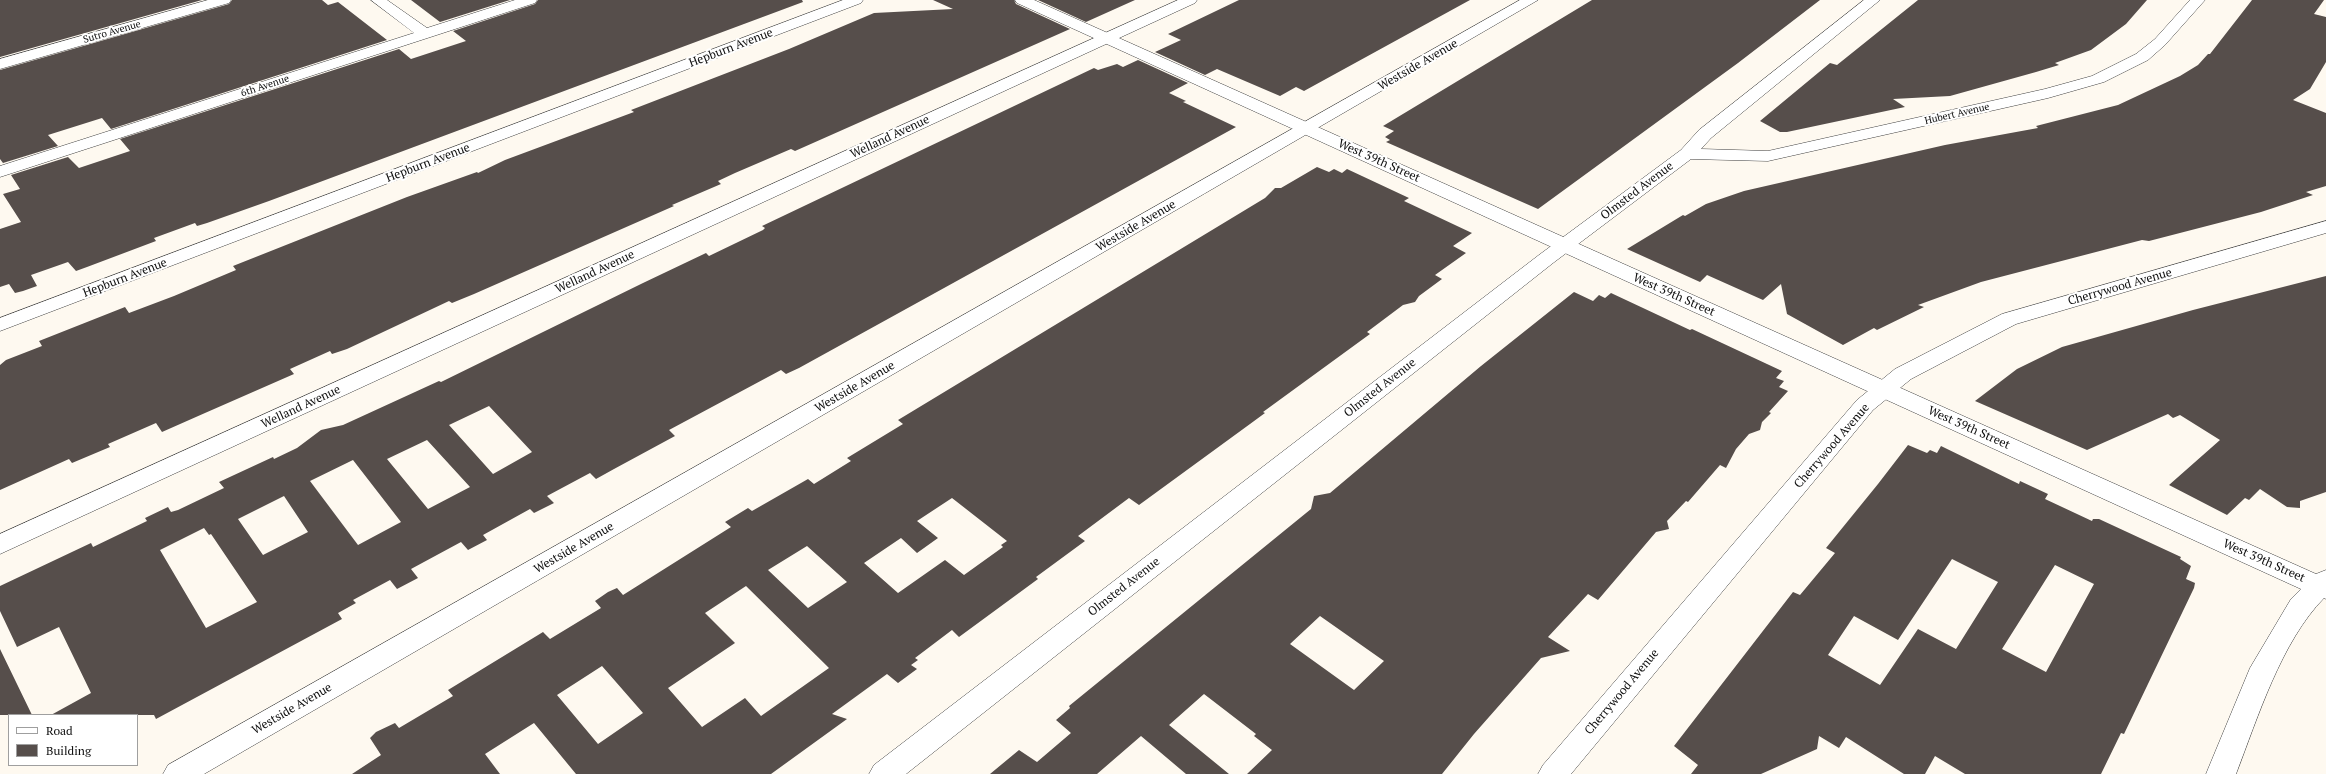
<!DOCTYPE html>
<html>
<head>
<meta charset="utf-8">
<style>
	body { margin:0 }
	#map { position:relative; width:2326px; height:774px; overflow:hidden; background:#fef9f0; font-family:"PT Serif",serif }
	canvas { display:block }
	.legend { position:absolute; left:8px; top:714px; width:130px; height:52px; box-sizing:border-box; background:#fff; border:1px solid #9f9f9f; margin:0; padding:5px 7px; list-style:none; font-size:12px; color:#0e0e0e }
	.legend li { display:flex; align-items:center; gap:8px; height:20px }
	.legend b { width:20px; border:1px solid #9f9f9f }
</style>
</head>
<body>
<div id="map">
<canvas width="2326" height="774"></canvas>
<ul class="legend">
<li><b style="height:5px;background:#fff"></b>Road</li>
<li><b style="height:11px;background:#564e4b"></b>Building</li>
</ul>
</div>
<script>
const context = document.querySelector('canvas').getContext('2d');
context.lineJoin = 'round';
function fill(path, color) {
  context.fillStyle = color;
  context.fill(path, 'evenodd');
}
function stroke(path, color, width, dash) {
  context.strokeStyle = color;
  context.lineWidth = width;
  context.lineCap = dash ? 'butt' : 'round';
  context.setLineDash(dash || []);
  context.stroke(path);
}
function label(font, color, halo, rows, align = 'center') {
  context.font = font + ' "PT Serif",serif';
  context.lineWidth = 4;
  context.setLineDash([]);
  context.textBaseline = 'middle';
  context.strokeStyle = halo;
  context.fillStyle = color;
  for (const [text, x, y, turn = 0] of rows) {
    context.save();
    context.translate(x, y);
    context.rotate((+turn || 0) * Math.PI / 180);
    context.textAlign = isNaN(turn) ? turn : align;
    if (halo) context.strokeText(text, 0, 0);
    context.fillText(text, 0, 0);
    context.restore();
  }
}
fill(new Path2D(`
	M 0,0 L 202,0 L 0,57 Z
	M 232,0 L 322,0 L 328,5 L 338,2 L 387,40 L 111,129 L 102,118 L 48,135 L 58,146 L 3,163 L 0,159 L 0,70 L 229,4 Z
	M 411,0 L 510,0 L 440,22 Z
	M 538,0 L 802,0 L 803,2 L 269,201 L 207,223 L 197,226 L 195,223 L 154,238 L 156,241 L 87,267 L 76,271 L 68,262 L 31,275 L 37,286 L 23,291 L 15,293 L 9,284 L 0,287 L 0,229 L 21,222 L 3,194 L 20,189 L 11,175 L 68,157 L 79,168 L 130,151 L 120,139 L 399,49 L 411,59 L 466,41 L 453,31 L 535,4 Z
	M 933,0 L 1014,0 L 1016,4 L 1070,29 L 795,151 L 791,149 L 735,173 L 718,181 L 721,184 L 672,205 L 674,206 L 474,294 L 452,303 L 449,301 L 347,349 L 332,354 L 330,351 L 290,369 L 294,374 L 205,413 L 162,432 L 156,423 L 108,444 L 110,447 L 72,463 L 69,459 L 0,490 L 0,365 L 6,360 L 42,346 L 39,341 L 125,307 L 129,313 L 174,296 L 236,270 L 233,266 L 407,197 L 477,172 L 478,173 L 505,160 L 634,112 L 631,110 L 789,49 L 874,13 L 953,9 Z
	M 1038,0 L 1135,0 L 1086,22 Z
	M 1239,0 L 1470,0 L 1304,91 L 1296,87 L 1280,96 L 1217,69 L 1205,75 L 1155,52 L 1181,40 L 1168,34 Z
	M 1592,0 L 1820,0 L 1738,63 L 1538,209 L 1386,142 L 1390,140 L 1385,137 L 1394,131 L 1383,126 Z
	M 1918,0 L 2147,0 L 2126,24 L 2091,50 L 2055,63 L 2059,65 L 2036,72 L 1950,96 L 1893,99 L 1905,107 L 1787,132 L 1780,132 L 1760,121 L 1830,63 L 1837,65 Z
	M 2252,0 L 2324,0 L 2314,14 L 2326,17 L 2326,62 L 2310,89 L 2293,100 L 2326,113 L 2326,186 L 2306,192 L 2313,195 L 2261,212 L 2149,241 L 2142,240 L 1981,282 L 1918,305 L 1924,307 L 1877,330 L 1874,328 L 1843,345 L 1787,314 L 1781,284 L 1763,300 L 1707,275 L 1700,282 L 1627,249 L 1683,215 L 1685,216 L 1706,204 L 1744,191 L 1945,145 L 2038,128 L 2036,126 L 2118,105 L 2180,76 L 2198,65 L 2208,54 L 2210,54 Z
	M 1138,60 L 1188,83 L 1169,93 L 1186,101 L 1183,102 L 1236,127 L 799,368 L 786,374 L 781,370 L 669,430 L 675,436 L 614,469 L 596,479 L 590,473 L 547,496 L 554,503 L 534,513 L 530,509 L 483,535 L 487,540 L 468,550 L 461,542 L 411,569 L 418,578 L 397,589 L 390,580 L 353,600 L 356,603 L 338,613 L 342,619 L 156,719 L 154,715 L 51,715 L 91,693 L 59,627 L 17,647 L 0,611 L 0,586 L 91,543 L 93,547 L 147,521 L 145,518 L 168,507 L 171,512 L 178,510 L 224,488 L 219,482 L 273,457 L 274,459 L 297,448 L 321,430 L 343,425 L 439,381 L 441,382 L 643,283 L 706,253 L 709,256 L 763,230 L 765,228 L 762,226 L 1094,68 L 1098,70 L 1117,64 L 1123,67 ZM 489,406 L 532,452 L 493,474 L 449,425 ZM 427,440 L 470,487 L 428,509 L 387,459 ZM 353,460 L 401,522 L 358,545 L 310,481 ZM 284,496 L 308,532 L 263,555 L 238,519 ZM 204,528 L 209,535 L 211,534 L 257,602 L 206,628 L 160,550 Z
	M 1317,167 L 1329,172 L 1334,169 L 1342,173 L 1347,169 L 1409,198 L 1404,201 L 1472,233 L 1453,246 L 1466,253 L 1435,275 L 1442,279 L 1419,296 L 1415,302 L 1403,305 L 1367,332 L 1370,334 L 1263,412 L 1265,413 L 1250,424 L 1139,505 L 1129,498 L 1078,536 L 1085,541 L 1036,577 L 1038,579 L 959,637 L 952,630 L 915,658 L 918,660 L 911,665 L 917,669 L 898,683 L 887,674 L 832,714 L 847,719 L 771,774 L 576,774 L 534,723 L 485,754 L 500,774 L 352,774 L 381,755 L 370,738 L 376,732 L 395,723 L 399,728 L 453,696 L 448,690 L 543,632 L 550,639 L 601,608 L 595,601 L 608,592 L 617,588 L 623,595 L 731,527 L 725,522 L 748,508 L 752,511 L 808,479 L 814,484 L 851,461 L 847,458 L 903,424 L 898,420 L 1265,198 L 1275,188 L 1281,188 ZM 952,498 L 1007,541 L 1001,545 L 1003,547 L 964,575 L 945,560 L 898,593 L 864,563 L 901,538 L 917,553 L 938,538 L 917,521 ZM 807,546 L 847,582 L 808,608 L 768,570 ZM 746,586 L 829,668 L 761,716 L 745,698 L 702,727 L 668,688 L 735,643 L 705,613 ZM 602,666 L 643,713 L 598,744 L 557,695 Z
	M 2326,276 L 2326,492 L 2300,501 L 2300,508 L 2287,507 L 2260,489 L 2249,500 L 2245,498 L 2227,515 L 2169,485 L 2220,440 L 2180,415 L 2173,418 L 2168,414 L 2087,450 L 1975,401 L 2017,369 L 2062,347 L 2193,310 Z
	M 1574,292 L 1593,301 L 1599,295 L 1605,298 L 1611,293 L 1690,330 L 1692,329 L 1782,371 L 1776,378 L 1784,381 L 1779,387 L 1788,391 L 1769,412 L 1771,413 L 1762,422 L 1760,430 L 1749,434 L 1736,449 L 1726,468 L 1720,465 L 1688,502 L 1686,501 L 1667,521 L 1669,529 L 1656,532 L 1598,600 L 1588,594 L 1548,637 L 1570,651 L 1541,658 L 1474,734 L 1442,774 L 1247,774 L 1272,750 L 1254,736 L 1256,734 L 1204,694 L 1169,725 L 1229,774 L 1186,774 L 1141,736 L 1097,774 L 990,774 L 1019,750 L 1037,762 L 1071,733 L 1056,720 L 1070,708 L 1069,706 L 1311,509 L 1314,496 L 1330,493 L 1481,366 ZM 1320,616 L 1384,661 L 1354,690 L 1290,644 Z
	M 1908,445 L 1927,453 L 1930,450 L 1937,453 L 1941,446 L 2019,484 L 2020,481 L 2048,494 L 2045,499 L 2092,521 L 2093,519 L 2099,519 L 2181,557 L 2180,559 L 2191,566 L 2186,579 L 2195,583 L 2194,588 L 2124,734 L 2121,733 L 2101,774 L 1965,774 L 1935,756 L 1925,774 L 1904,774 L 1846,737 L 1839,748 L 1819,736 L 1817,749 L 1761,774 L 1691,774 L 1698,765 L 1674,746 L 1793,592 L 1800,595 L 1835,553 L 1826,548 L 1878,484 ZM 1952,559 L 1998,582 L 1956,649 L 1918,629 L 1880,685 L 1828,655 L 1854,616 L 1898,640 ZM 2055,565 L 2094,584 L 2046,672 L 2002,649 Z
	M 0,649 L 32,715 L 0,715 Z`), '#564e4b');
const minor = new Path2D(`
	M 208,0 L 231,0 L 229,3 L 0,69 L 0,59 Z
	M 371,0 L 387,0 L 427,28 L 515,0 L 537,0 L 535,3 L 0,177 L 0,166 L 414,33 Z
	M 843,0 L 863,0 L 861,3 L 0,331 L 0,318 Z
	M 1178,0 L 1197,0 L 1195,3 L 0,554 L 0,534 Z
	M 1520,0 L 1538,0 L 204,774 L 163,774 L 168,765 Z
	M 1864,0 L 1880,0 L 1711,138 L 1701,149 L 1768,151 L 2045,89 L 2092,76 L 2136,54 L 2155,39 L 2190,0 L 2205,0 L 2165,45 L 2148,60 L 2104,82 L 2048,98 L 1768,161 L 1691,159 L 1553,263 L 906,774 L 869,774 L 874,765 L 1539,255 L 1681,150 L 1699,130 Z
	M 2326,221 L 2326,233 L 2016,324 L 1911,379 L 1873,410 L 1571,774 L 1538,774 L 1543,765 L 1857,400 L 1895,369 L 2002,314 Z`);
const tertiary = new Path2D(`
	M 1015,0 L 1034,0 L 2316,574 L 2326,570 L 2326,599 L 2324,598 C 2281,642 2258,717 2236,774 L 2206,774 L 2250,668 L 2291,599 L 2301,589 L 1017,3 Z`);
stroke(minor, '#414141', 1);
stroke(tertiary, '#414141', 1);
fill(minor, '#fff');
fill(tertiary, '#fff');
label('10px', '#0e0e0e', '#fff', [
	["Sutro Avenue",112,32,-16],
	["6th Avenue",265,86,-18],
	["Hubert Avenue",1957,114,-13]
]);
label('12px', '#0e0e0e', '#fff', [
	["Hepburn Avenue",731,48,-21],
	["Westside Avenue",1418,65,-30],
	["Welland Avenue",890,137,-25],
	["West 39th Street",1379,161,24],
	["Hepburn Avenue",428,163,-21],
	["Olmsted Avenue",1637,191,-37],
	["Westside Avenue",1136,226,-30],
	["Welland Avenue",595,272,-25],
	["Hepburn Avenue",125,278,-21],
	["Cherrywood Avenue",2120,287,-16],
	["West 39th Street",1674,295,24],
	["Westside Avenue",855,387,-30],
	["Olmsted Avenue",1380,388,-38],
	["Welland Avenue",301,407,-25],
	["West 39th Street",1969,428,24],
	["Cherrywood Avenue",1832,446,-49],
	["Westside Avenue",574,548,-30],
	["West 39th Street",2264,561,24],
	["Olmsted Avenue",1124,587,-38],
	["Cherrywood Avenue",1622,692,-50],
	["Westside Avenue",292,709,-30]
]);
</script>
</body>
</html>
